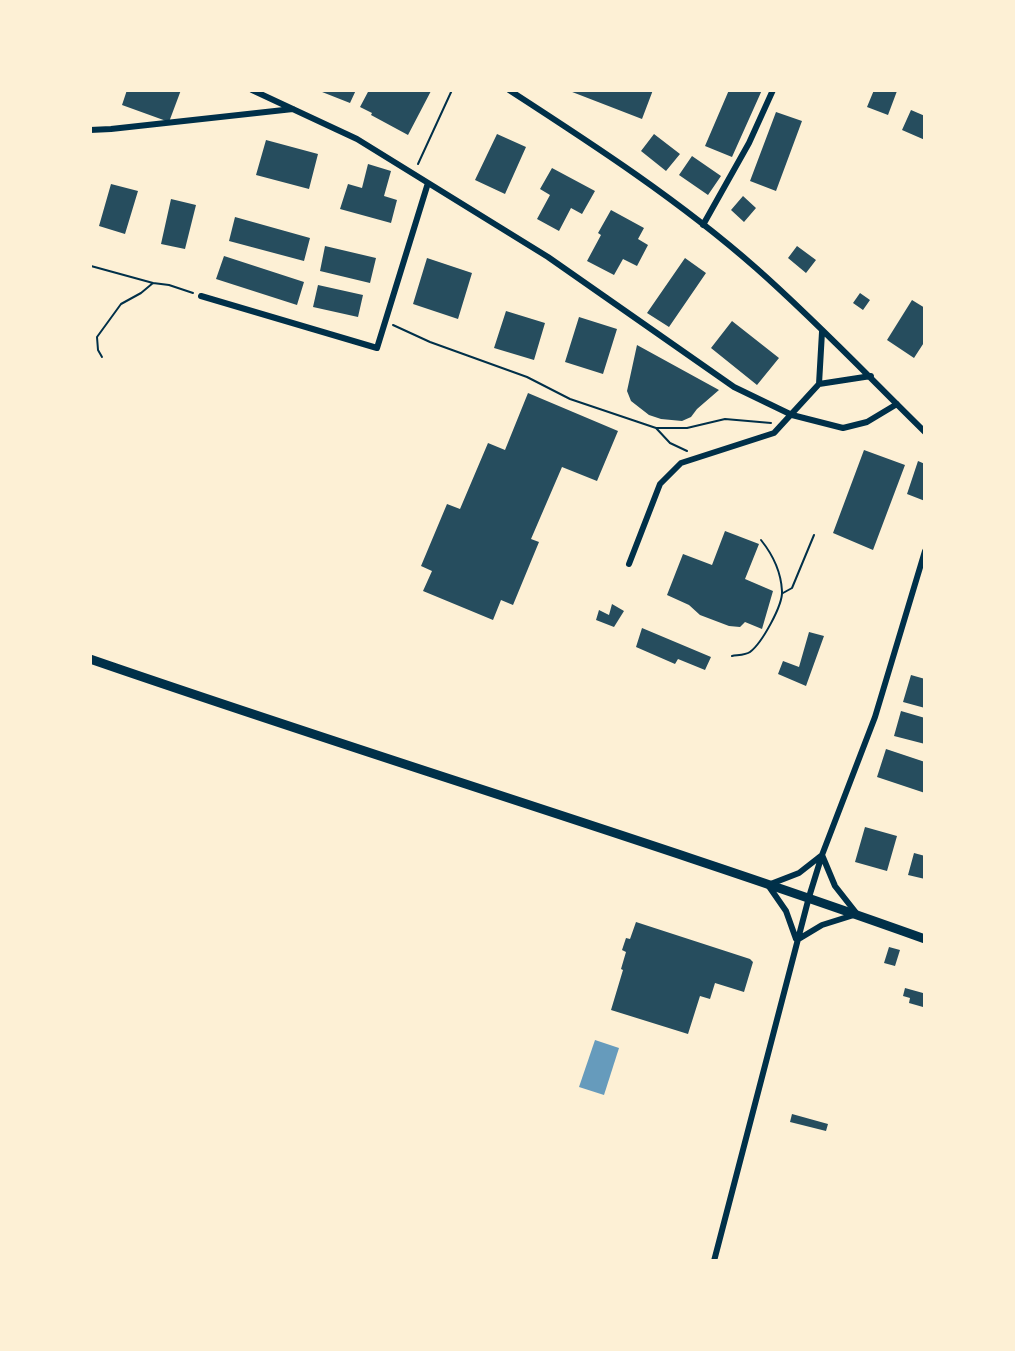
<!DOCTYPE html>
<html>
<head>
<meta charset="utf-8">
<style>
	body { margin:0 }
	#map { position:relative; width:1015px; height:1351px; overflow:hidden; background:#fdf0d5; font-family:Manrope,sans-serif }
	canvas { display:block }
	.frame { position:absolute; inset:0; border:92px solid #fdf0d5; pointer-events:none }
</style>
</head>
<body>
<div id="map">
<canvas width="1015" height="1351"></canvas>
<div class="frame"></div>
</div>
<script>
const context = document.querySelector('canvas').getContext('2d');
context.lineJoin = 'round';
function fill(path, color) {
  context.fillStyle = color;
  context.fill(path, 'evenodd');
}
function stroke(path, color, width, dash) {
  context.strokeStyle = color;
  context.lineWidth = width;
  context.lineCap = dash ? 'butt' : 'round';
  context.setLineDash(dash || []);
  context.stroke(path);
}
fill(new Path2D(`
	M 595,1040 L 619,1048 L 604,1095 L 579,1087 Z`), '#669bbc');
fill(new Path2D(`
	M 127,90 L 181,90 L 169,122 L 122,105 Z
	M 317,90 L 356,90 L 350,103 Z
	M 369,90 L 429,90 L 431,91 L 408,135 L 371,115 L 372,113 L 360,107 Z
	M 567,90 L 653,90 L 642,119 Z
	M 729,90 L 762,90 L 732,157 L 705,146 Z
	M 874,90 L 897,91 L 888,115 L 867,107 Z
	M 911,110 L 925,116 L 925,140 L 902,130 Z
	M 776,112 L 802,121 L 776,191 L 750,181 Z
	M 497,134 L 526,147 L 505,194 L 475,180 Z
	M 654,134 L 680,154 L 666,171 L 641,151 Z
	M 266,140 L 318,154 L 309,189 L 256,175 Z
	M 692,156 L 721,176 L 708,195 L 679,175 Z
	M 368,164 L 391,171 L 384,196 L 397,200 L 391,223 L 340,209 L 348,184 L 362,188 Z
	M 552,168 L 595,191 L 582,214 L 571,208 L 559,231 L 537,219 L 550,195 L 540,189 Z
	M 111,184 L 138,191 L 125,234 L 99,226 Z
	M 743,196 L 756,208 L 744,222 L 731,210 Z
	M 171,199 L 196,205 L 185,249 L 161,244 Z
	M 611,210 L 644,228 L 638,239 L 648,245 L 637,266 L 623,259 L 614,275 L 587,261 L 601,235 L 598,233 Z
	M 235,217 L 310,238 L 304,261 L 229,241 Z
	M 325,246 L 376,258 L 370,283 L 320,271 Z
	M 797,246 L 816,260 L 806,273 L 788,258 Z
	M 224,256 L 304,282 L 297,305 L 216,279 Z
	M 427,258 L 472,273 L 458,319 L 413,304 Z
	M 685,258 L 706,273 L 669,327 L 647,313 Z
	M 318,285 L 363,295 L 358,317 L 313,307 Z
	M 860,293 L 870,300 L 863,310 L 853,303 Z
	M 912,300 L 925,308 L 925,341 L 914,358 L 887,340 Z
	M 506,311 L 545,323 L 534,360 L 494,348 Z
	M 579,317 L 617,329 L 603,374 L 565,362 Z
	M 732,321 L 779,358 L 757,385 L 711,348 Z
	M 637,345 L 719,390 L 697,409 L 691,417 L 682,421 L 661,419 L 649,415 L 631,401 L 627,391 Z
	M 528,393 L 618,431 L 597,481 L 562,467 L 531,539 L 539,542 L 513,605 L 501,600 L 493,620 L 423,591 L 432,571 L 421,566 L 447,504 L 460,509 L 488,443 L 505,450 Z
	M 864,450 L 905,465 L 873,550 L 833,533 Z
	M 918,461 L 925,464 L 925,501 L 907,494 Z
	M 725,531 L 759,544 L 745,579 L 773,591 L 762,629 L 745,622 L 740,627 L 729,626 L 700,615 L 689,605 L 667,595 L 683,554 L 712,565 Z
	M 612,604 L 624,611 L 614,627 L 596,620 L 599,610 L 609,615 Z
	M 642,628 L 711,657 L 705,670 L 678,659 L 675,664 L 636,647 Z
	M 809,632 L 824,636 L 806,686 L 778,674 L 783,661 L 799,667 Z
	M 911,675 L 925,679 L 925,708 L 903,702 Z
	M 901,711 L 925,718 L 925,744 L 894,736 Z
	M 886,749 L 925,762 L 925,793 L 877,777 Z
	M 865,827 L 897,836 L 887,871 L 855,862 Z
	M 914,853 L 925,856 L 925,879 L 908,875 Z
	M 636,922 L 750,959 L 753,962 L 744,992 L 715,983 L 710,999 L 700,996 L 688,1034 L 611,1010 L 623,970 L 621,969 L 626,952 L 622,950 L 626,938 L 630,939 Z
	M 889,947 L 900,950 L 895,966 L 884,963 Z
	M 905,988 L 923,993 L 925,995 L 925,1004 L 923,1007 L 909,1003 L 910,998 L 903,996 Z
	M 792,1114 L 828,1124 L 826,1131 L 790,1122 Z`), '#264d5e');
stroke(new Path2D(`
	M 418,164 L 452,90
	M 91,266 L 153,283
	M 393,325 L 430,342 L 527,377 L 570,399 L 656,428 L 687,428 L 725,419 L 771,423
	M 102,357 L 98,350 L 97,337 L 121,304 L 141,293 L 153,283 L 169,285 L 193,293
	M 656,428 L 670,443 L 687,451
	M 783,593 L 792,588 L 814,535
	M 732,656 C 738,655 746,655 750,652 C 762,643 783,605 782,591 C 781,571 773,555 761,540`), '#003049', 2);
stroke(new Path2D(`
	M 252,90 L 357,139 L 548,257 L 734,387 L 792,415 L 843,428 L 867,422 L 897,404
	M 509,90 C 594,145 680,201 756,268 C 815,320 869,377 925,432
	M 90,130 L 111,129 L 293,109
	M 703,225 L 749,143 L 773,90
	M 201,296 L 377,348 L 428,183
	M 819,384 L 871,376
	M 629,564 L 660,484 L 681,463 L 774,433 L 819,384 L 822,332
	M 796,939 L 786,911 L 768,885 L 799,873 L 822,855
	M 797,940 L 822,925 L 857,914 L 835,886 L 822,855
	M 714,1261 L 809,897 L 822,855 L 875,717 L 925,551`), '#003049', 6);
stroke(new Path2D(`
	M 90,659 C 368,755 648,840 925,939`), '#003049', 9);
</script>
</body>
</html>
